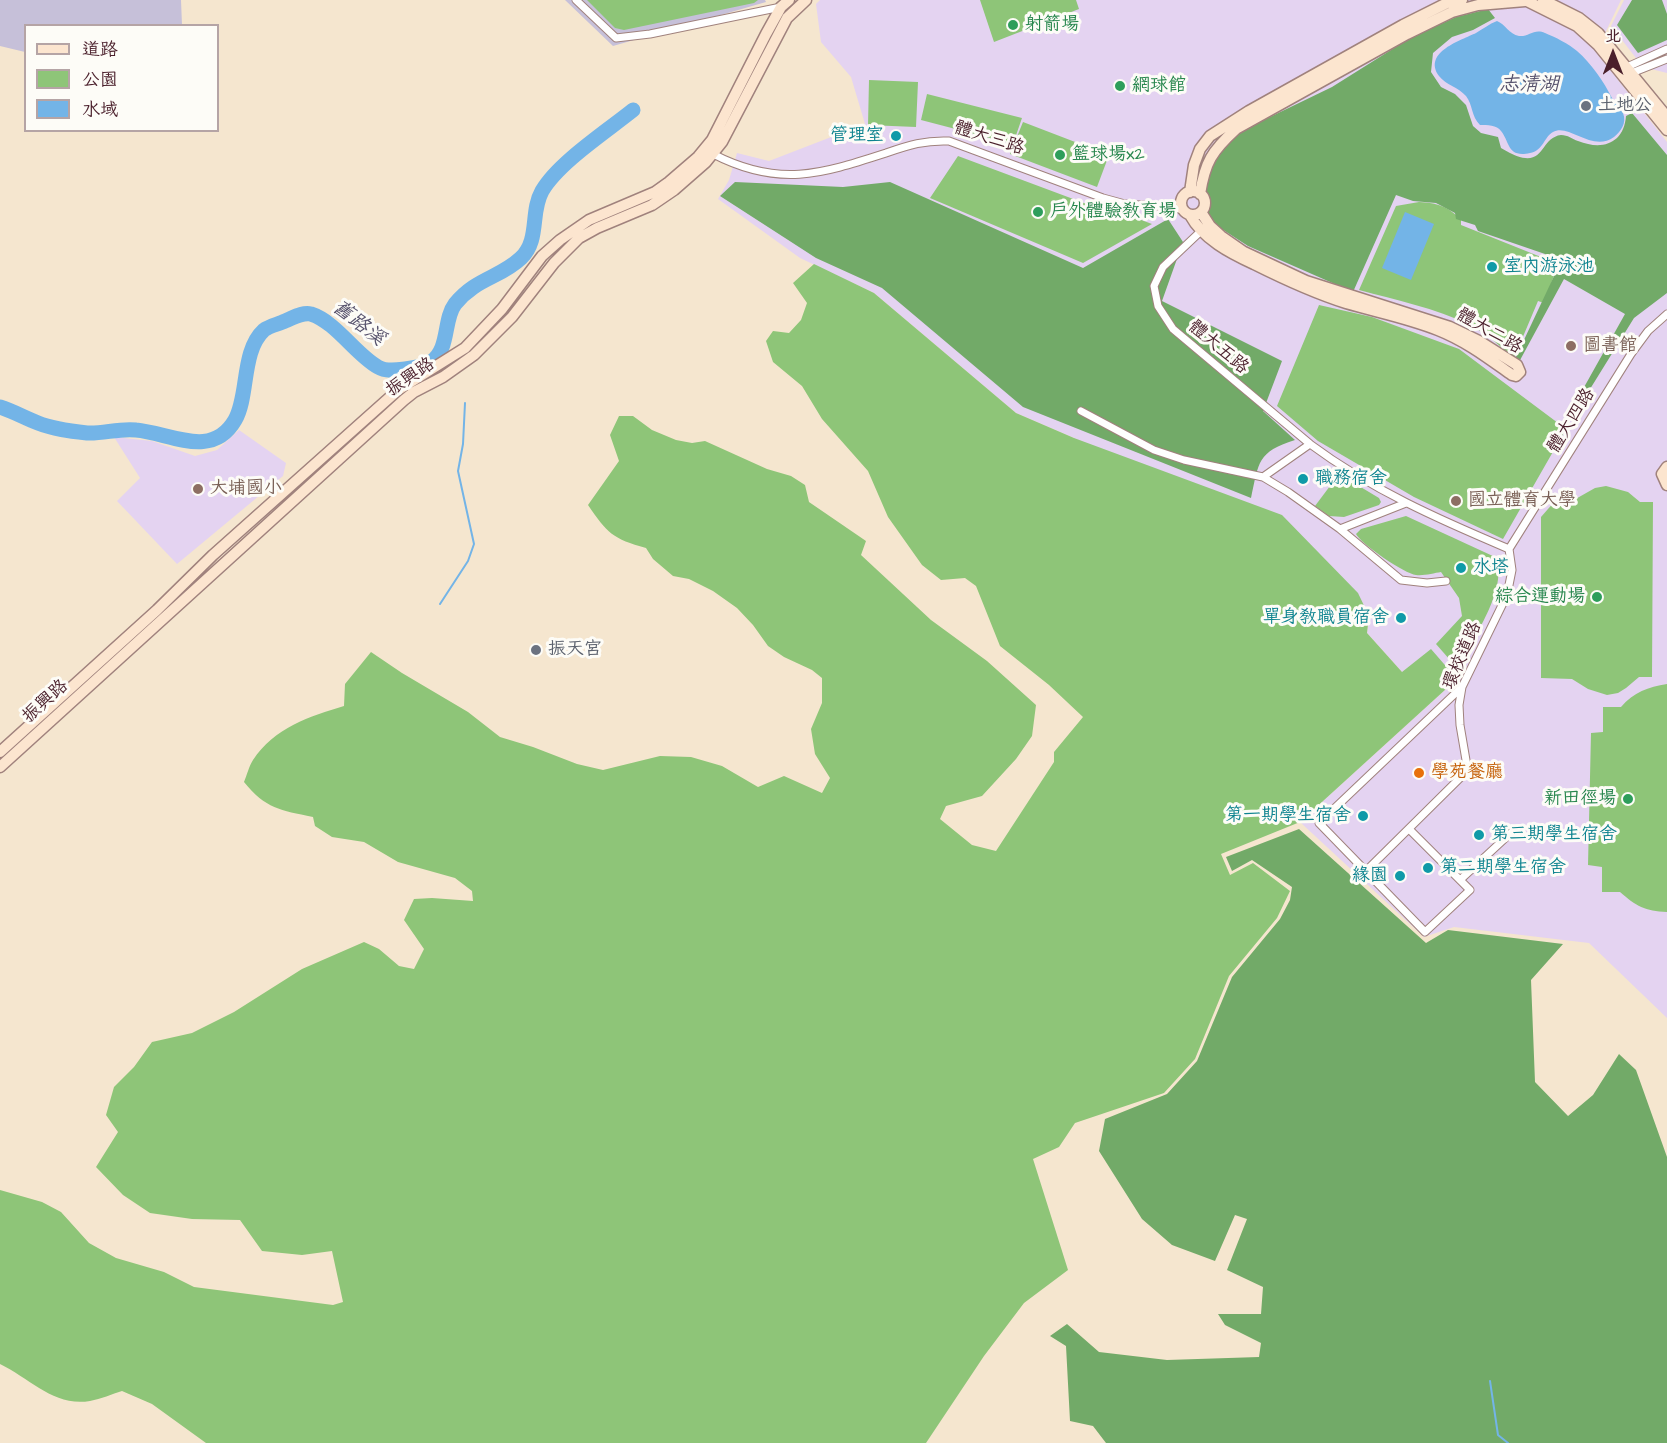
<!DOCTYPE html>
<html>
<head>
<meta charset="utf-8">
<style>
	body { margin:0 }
	#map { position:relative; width:1667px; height:1443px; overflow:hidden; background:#f5e6cf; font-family:"Architects Daughter","LXGW WenKai TC",sans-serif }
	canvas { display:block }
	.legend { position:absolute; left:24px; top:24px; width:195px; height:108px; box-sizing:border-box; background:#fdfcf7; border:2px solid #b5a4a5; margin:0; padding:8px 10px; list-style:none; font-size:18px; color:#4a1f2b }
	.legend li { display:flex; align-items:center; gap:12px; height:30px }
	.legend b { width:30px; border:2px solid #b5a4a5 }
	.north { position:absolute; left:1583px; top:24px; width:60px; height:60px; -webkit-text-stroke:4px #fdfcf7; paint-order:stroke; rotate:0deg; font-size:16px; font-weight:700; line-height:24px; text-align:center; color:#4a1f2b }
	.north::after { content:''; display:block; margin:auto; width:21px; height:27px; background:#4a1f2b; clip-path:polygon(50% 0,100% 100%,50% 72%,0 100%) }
</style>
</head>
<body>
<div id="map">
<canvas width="1667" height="1443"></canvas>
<ul class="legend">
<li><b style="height:8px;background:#fce5cf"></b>道路</li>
<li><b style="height:16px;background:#8ec578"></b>公園</li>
<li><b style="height:16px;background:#73b4e7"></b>水域</li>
</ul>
<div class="north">北</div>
</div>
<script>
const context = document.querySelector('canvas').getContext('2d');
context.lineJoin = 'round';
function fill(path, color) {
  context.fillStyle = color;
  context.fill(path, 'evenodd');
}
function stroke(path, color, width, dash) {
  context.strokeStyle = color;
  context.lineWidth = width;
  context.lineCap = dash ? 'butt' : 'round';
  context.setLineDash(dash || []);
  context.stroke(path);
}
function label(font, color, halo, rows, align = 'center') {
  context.font = font + ' "Architects Daughter","LXGW WenKai TC",sans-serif';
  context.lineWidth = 6;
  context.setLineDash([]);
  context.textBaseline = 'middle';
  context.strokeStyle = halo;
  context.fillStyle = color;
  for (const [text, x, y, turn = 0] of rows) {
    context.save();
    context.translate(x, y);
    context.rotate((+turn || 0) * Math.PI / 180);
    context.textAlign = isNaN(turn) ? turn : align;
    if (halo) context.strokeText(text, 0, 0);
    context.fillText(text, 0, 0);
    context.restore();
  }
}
fill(new Path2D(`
	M 820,0 L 1621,0 L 1596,52 L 1667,142 L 1667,1018 L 1589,943 L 1454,927 L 1424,937 L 1300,822 L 1457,679 L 1402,672 L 1367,633 L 1369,616 L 1074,438 L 1016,413 L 874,293 L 800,258 L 718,199 L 729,180 L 737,153 L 769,161 L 865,124 L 851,77 L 821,42 L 816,4 Z
	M 1624,0 L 1667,0 L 1667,73 L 1643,67 L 1611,26 Z
	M 239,430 L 286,463 L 283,476 L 177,564 L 117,501 L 140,478 L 114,437 L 152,441 L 195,456 L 217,450 Z`), '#e4d3f1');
fill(new Path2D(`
	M 0,0 L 181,0 L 182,25 L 26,26 L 25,52 L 0,46 Z
	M 565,0 L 765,0 L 766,2 L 613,46 Z`), '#c6c0d9');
fill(new Path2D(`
	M 587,0 L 758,0 L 754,3 L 624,30 L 615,28 Z
	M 980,0 L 1076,0 L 1079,9 L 994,42 Z
	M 869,80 L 918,82 L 916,127 L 868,125 Z
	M 927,94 L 1022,118 L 1013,144 L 921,120 Z
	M 1023,122 L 1109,155 L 1097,187 L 1010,154 Z
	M 958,156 L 1092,206 L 1136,218 L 1152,224 L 1083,263 L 930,198 Z
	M 1419,202 C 1437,203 1448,206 1461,220 L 1461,225 L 1541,257 L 1539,263 L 1556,270 L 1544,303 L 1538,301 L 1514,358 C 1500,346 1486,333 1470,325 C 1435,308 1396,300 1359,290 L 1396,206 Z
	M 814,264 L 874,293 L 1016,413 L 1074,438 L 1282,515 L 1358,593 L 1369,616 L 1367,633 L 1402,672 L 1431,649 L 1457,679 L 1300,822 L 1221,854 L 1230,875 L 1253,863 L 1290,891 L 1277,918 L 1229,976 L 1195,1059 L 1164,1093 L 1075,1123 L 1059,1147 L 1033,1159 L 1068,1270 L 1024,1303 L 984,1356 L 926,1443 L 206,1443 L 152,1404 L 122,1391 C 112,1394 101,1399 90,1401 C 54,1407 31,1379 0,1364 L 0,1190 L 42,1202 L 61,1212 L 89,1243 L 116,1258 L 164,1272 L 194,1287 L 333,1305 L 343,1302 L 332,1251 L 302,1255 L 262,1251 L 240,1220 L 192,1219 L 150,1213 L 123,1195 L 96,1167 L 118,1132 L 106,1115 L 114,1087 L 134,1067 L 152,1042 L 192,1033 L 234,1012 L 302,969 L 364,942 L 379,949 L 399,966 L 414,969 L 424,949 L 404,920 L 414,899 L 432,898 L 473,901 L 472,891 L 455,878 L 398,862 L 364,842 L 332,837 L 315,826 L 313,817 C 280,810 266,809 244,782 C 247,775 249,766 253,760 C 274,728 310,716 344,706 L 345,684 L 371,652 L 402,673 L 468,712 L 500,737 L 533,747 L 577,764 L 603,770 L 660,756 L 691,757 L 722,766 L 758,787 L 784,776 L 822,793 L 830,778 L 815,754 L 811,729 L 822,703 L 822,678 L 812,670 L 784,657 L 768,646 L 753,625 L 737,608 L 713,591 L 689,579 L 673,576 L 653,559 L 646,548 C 613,539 607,533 588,505 L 619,461 L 610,435 L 619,416 L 633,416 L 652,430 L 676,440 L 692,443 L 705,441 L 767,469 L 791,476 L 805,485 L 809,502 L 866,541 L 861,555 L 931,620 L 987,661 L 1036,705 L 1032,736 L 1016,759 L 982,796 L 946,806 L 940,819 L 972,845 L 996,851 L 1054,762 L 1054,752 L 1083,717 L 1049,685 L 1000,646 L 976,586 L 965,578 L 941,580 L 922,565 L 888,517 L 868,471 L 822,419 L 802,386 L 773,362 L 766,341 L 773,331 L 789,333 L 801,320 L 807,303 L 793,283 Z
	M 1319,305 L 1372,317 L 1459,349 L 1566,429 L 1503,539 L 1414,497 L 1318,441 L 1277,406 Z
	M 1339,474 L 1379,498 L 1381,502 L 1379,505 L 1344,517 L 1329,516 L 1315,506 Z
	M 1606,486 L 1628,492 L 1640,502 L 1653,502 L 1652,677 L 1639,677 L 1626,688 L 1618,693 L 1607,695 L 1588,689 L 1572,679 L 1541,678 L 1541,517 L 1555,501 L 1572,501 L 1595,488 Z
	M 1406,516 L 1495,557 C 1510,587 1472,640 1457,668 L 1436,644 L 1462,616 L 1459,598 L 1441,572 C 1434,573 1424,576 1416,575 C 1405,574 1361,544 1356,534 L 1361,529 Z
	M 1667,684 L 1667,912 C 1645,911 1636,906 1620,892 L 1602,892 L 1602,867 L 1588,865 L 1591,733 L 1603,732 L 1603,707 L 1621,707 C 1634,692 1648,687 1667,684 Z`), '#8ec578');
fill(new Path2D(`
	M 1632,0 L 1662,0 L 1667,14 L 1667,40 L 1638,53 L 1617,25 Z
	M 1488,9 L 1495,18 L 1473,30 L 1452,37 L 1433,53 L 1431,72 L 1441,87 L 1455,94 L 1466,105 L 1473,126 L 1481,133 L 1498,137 L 1501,148 C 1547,176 1537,138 1561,135 C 1568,135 1572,139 1578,141 C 1603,151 1624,143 1626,116 L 1632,113 L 1667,155 L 1667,293 L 1634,318 L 1582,402 L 1578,398 L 1625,314 L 1564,279 L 1519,362 L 1515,359 L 1555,274 L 1545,254 L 1478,231 L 1475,225 L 1456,219 L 1455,213 L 1436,203 L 1413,201 L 1396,195 L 1353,292 L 1248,246 L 1211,222 L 1204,196 L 1211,161 L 1241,131 L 1332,87 L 1410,38 L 1456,17 Z
	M 735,182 L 843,187 L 890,182 L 1083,268 L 1168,219 L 1183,242 L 1162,301 L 1282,361 L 1263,411 L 1295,440 C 1257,452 1259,462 1251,498 L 1023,407 L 882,288 L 816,258 L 720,196 Z
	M 1299,829 L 1426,943 L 1448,930 L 1563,944 L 1531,980 L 1535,1082 L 1568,1116 L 1593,1095 L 1619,1054 L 1636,1070 L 1667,1157 L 1667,1443 L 1106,1443 L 1093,1426 L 1070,1421 L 1066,1346 L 1050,1336 L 1067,1324 L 1099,1352 L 1167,1360 L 1259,1357 L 1261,1343 L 1225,1325 L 1218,1314 L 1261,1314 L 1263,1287 L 1227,1270 L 1247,1219 L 1235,1215 L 1215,1261 L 1172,1245 L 1142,1219 L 1099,1151 L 1105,1119 L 1167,1094 L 1197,1061 L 1232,977 L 1280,919 L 1290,900 L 1292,887 L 1252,860 L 1232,871 L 1226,857 Z`), '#72aa68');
fill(new Path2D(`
	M 1497,21 C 1505,24 1509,34 1519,36 C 1529,37 1534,28 1545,33 C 1555,37 1569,44 1577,51 C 1591,63 1604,82 1612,98 C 1615,104 1621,107 1623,113 C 1627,123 1621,131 1614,137 C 1592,153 1569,123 1553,132 C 1544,137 1543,151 1530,153 C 1507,158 1510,142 1501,131 C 1497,125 1487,125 1480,125 C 1471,116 1473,105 1466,96 C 1458,87 1446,85 1439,76 C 1422,52 1462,40 1476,33 C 1483,29 1489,24 1497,21 Z
	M 1405,212 L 1434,224 L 1411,280 L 1382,268 Z`), '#73b4e7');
stroke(new Path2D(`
	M 440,604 L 468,561 L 474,544 L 458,471 L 463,444 L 465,403
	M 1490,1381 L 1498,1435 L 1508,1443`), '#73b4e7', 2);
stroke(new Path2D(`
	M 0,407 C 13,411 25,418 38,423 C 53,429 70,431 87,433 C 103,434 119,428 136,430 C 170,433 212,460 235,420 C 249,396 241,351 264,330 C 269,326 279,324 285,321 C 293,318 302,312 311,314 C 336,322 356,355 378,367 C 386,372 397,370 405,369 C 413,368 425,366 431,362 C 450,349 443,320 455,304 C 476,278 500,278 521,258 C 540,240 530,212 542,191 C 558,163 607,131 633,110`), '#73b4e7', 15);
const street = new Path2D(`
	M 576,0 L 616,38 L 650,34 L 781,7
	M 1625,70 L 1627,67 L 1667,49
	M 1629,74 L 1667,59
	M 713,154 C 779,188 821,174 886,153 C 909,145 925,140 949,141 L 1103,198 L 1125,204 L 1171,207 L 1184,210
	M 1201,231 L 1163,267 L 1154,286 L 1158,306 L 1173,329 L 1310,444
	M 1081,411 L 1154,450 L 1184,460 L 1263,477 L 1310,444 C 1372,490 1438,519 1509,549
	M 1263,477 L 1288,492 L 1340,529 L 1401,580 L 1427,583 L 1446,581
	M 1340,529 L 1406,503
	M 1509,549 L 1631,354 L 1648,331 L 1667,314
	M 1409,829 L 1470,890 L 1425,932 L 1319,823 L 1462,687
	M 1366,871 L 1462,776 L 1467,766 L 1460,725 L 1459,705 L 1462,687 L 1507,595 L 1512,570 L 1509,549
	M 1460,880 L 1514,830`);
const secondary = new Path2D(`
	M 1525,0 L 1577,26 L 1598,45 L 1667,130
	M 1543,0 L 1579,18 L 1598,33 L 1667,117
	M1181 203a12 12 0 1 1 24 0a12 12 0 1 1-24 0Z
	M 1190,192 L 1194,165 L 1200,149 L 1210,136 L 1249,111 L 1403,25 L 1447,3 L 1462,0
	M 1200,194 C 1205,162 1212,151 1236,129 L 1407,34 L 1452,12 L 1478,5 L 1525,1
	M 1190,215 C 1203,239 1230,253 1254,264 C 1284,279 1314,293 1346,303 C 1377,312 1408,318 1438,330 C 1466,341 1488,358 1512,375 L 1516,376 L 1520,372 L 1517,365 L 1479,341 L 1450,327 L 1306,281 L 1244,252 L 1221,236 L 1210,226 L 1201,212
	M 1667,467 L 1662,474 L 1667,485
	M 0,752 L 157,610 L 213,555 L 398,390 L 465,348 L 502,309 L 542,256 L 560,240 L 589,220 L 655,192 L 669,182 L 698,157 L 712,140 L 766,34 L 781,7 L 789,0
	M 0,767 L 404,400 L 414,392 L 443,377 L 474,355 L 512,317 L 554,263 L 579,238 L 597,228 L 652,205 L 674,190 L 706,162 L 722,142 L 787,18 L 806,0`);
stroke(street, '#a0827d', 9);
stroke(secondary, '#a0827d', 13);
stroke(street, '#fff', 7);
stroke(secondary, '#fce5cf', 10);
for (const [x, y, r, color] of [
	[1013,25,6,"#2e9e5b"],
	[1120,86,6,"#2e9e5b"],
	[1586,106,6,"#6b7280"],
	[896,136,6,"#0f9aa8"],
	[1060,155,6,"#2e9e5b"],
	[1038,212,6,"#2e9e5b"],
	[1492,267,6,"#0f9aa8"],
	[1571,346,6,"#8d6e63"],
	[1303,479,6,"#0f9aa8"],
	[198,489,6,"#8d6e63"],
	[1456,501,6,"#8d6e63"],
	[1461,568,6,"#0f9aa8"],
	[1597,597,6,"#2e9e5b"],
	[1401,618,6,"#0f9aa8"],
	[536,650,6,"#6b7280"],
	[1419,773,6,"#e8710a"],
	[1628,799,6,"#2e9e5b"],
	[1363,816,6,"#0f9aa8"],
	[1479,835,6,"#0f9aa8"],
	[1428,868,6,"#0f9aa8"],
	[1400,876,6,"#0f9aa8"]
]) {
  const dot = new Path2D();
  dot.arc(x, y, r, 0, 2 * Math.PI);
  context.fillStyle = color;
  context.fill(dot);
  stroke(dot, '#fdfcf7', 2);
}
label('18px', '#27864d', '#fdfcf7', [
	["射箭場",1025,25],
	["網球館",1132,86],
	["籃球場x2",1072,155],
	["戶外體驗教育場",1050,212],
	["綜合運動場",1585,597,"right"],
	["新田徑場",1616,799,"right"]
], 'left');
label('18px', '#5b616d', '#fdfcf7', [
	["土地公",1598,106],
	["振天宮",548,650]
], 'left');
label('18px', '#0d838f', '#fdfcf7', [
	["管理室",884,136,"right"],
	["室內游泳池",1504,267],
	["職務宿舍",1315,479],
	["水塔",1473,568],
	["單身教職員宿舍",1389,618,"right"],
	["第一期學生宿舍",1351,816,"right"],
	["第三期學生宿舍",1491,835],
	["第二期學生宿舍",1440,868],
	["緣園",1388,876,"right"]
], 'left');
label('18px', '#4a1f2b', '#fdfcf7', [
	["體大三路",989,139,18],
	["體大二路",1489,332,30],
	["體大五路",1218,348,40],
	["振興路",411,378,-34],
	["體大四路",1572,421,-58],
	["環校道路",1463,656,-67],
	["振興路",46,702,-42]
]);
label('18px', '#785e54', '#fdfcf7', [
	["圖書館",1583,346],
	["大埔國小",210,489],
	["國立體育大學",1468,501]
], 'left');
label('18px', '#c56008', '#fdfcf7', [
	["學苑餐廳",1431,773]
], 'left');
label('italic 20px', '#58536d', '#fdfcf7', [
	["志清湖",1529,86],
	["舊路溪",358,324,38]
]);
</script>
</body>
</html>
